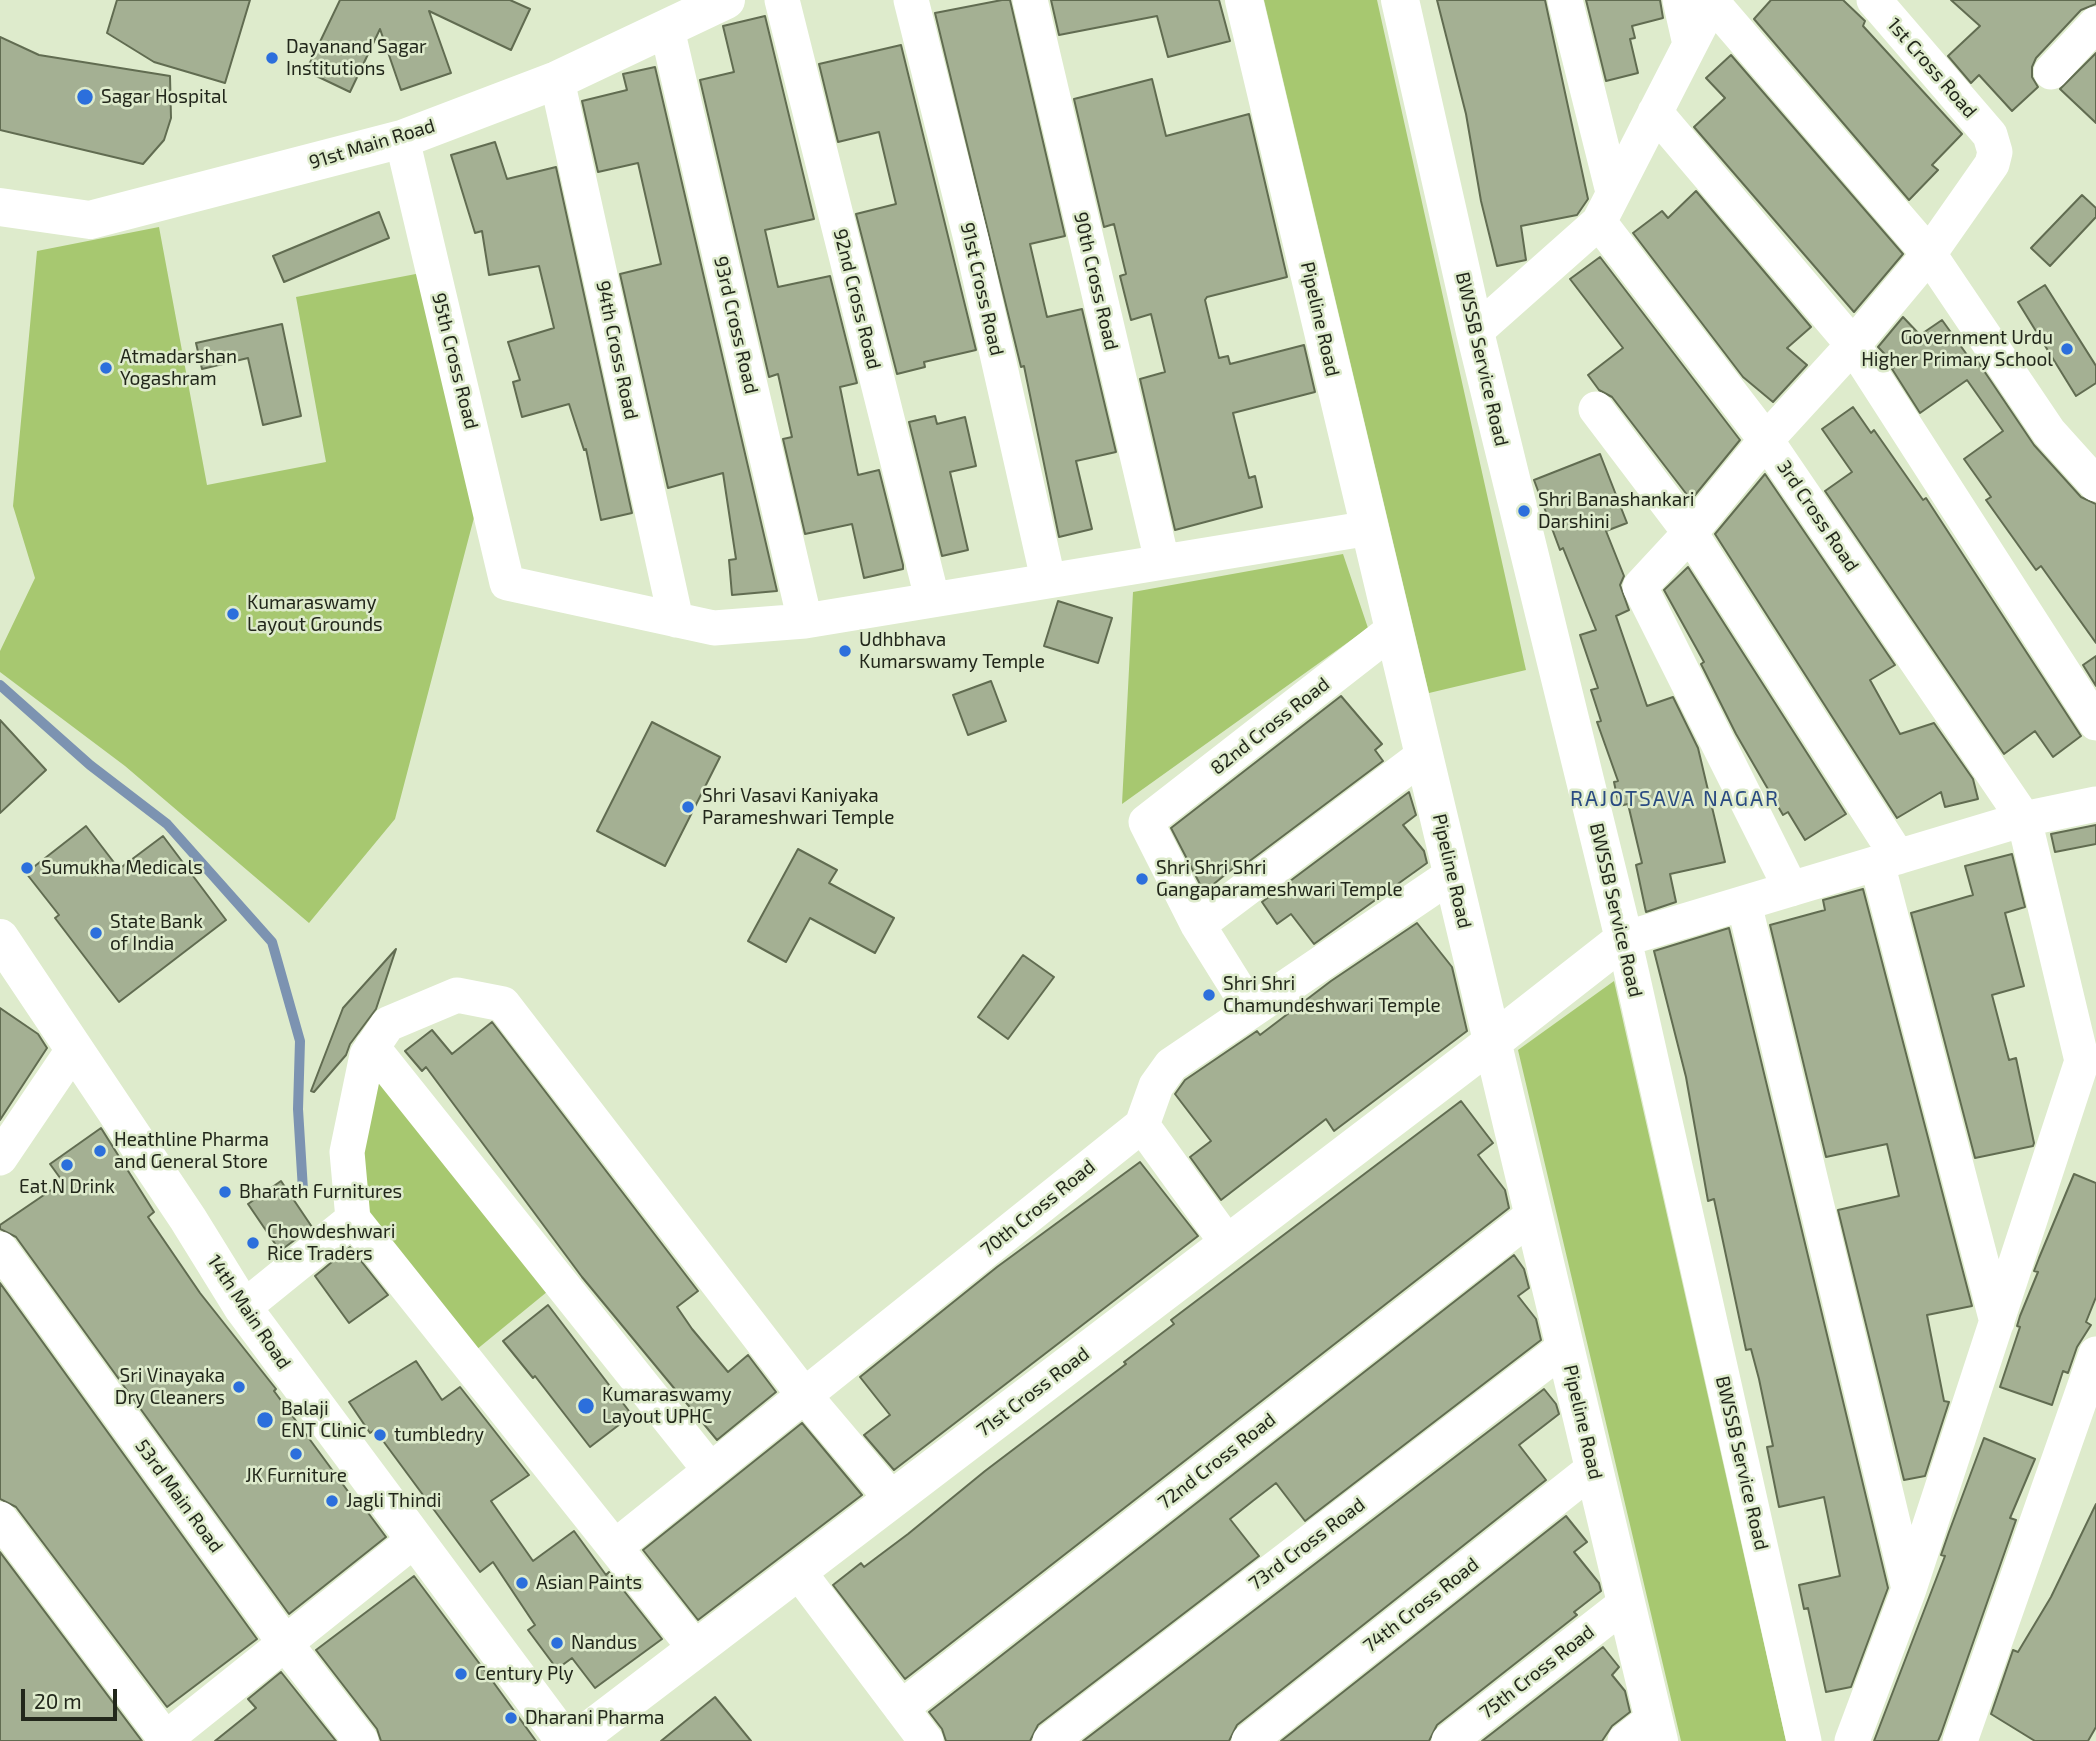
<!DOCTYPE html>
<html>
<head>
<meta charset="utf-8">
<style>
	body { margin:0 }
	#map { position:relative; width:2096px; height:1741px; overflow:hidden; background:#deebcc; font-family:"Exo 2",sans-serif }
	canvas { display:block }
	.scale { position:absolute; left:21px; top:1689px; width:96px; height:32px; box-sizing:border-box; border:4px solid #22271b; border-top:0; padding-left:9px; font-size:21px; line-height:24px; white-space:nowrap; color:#22271b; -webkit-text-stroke:5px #deebcc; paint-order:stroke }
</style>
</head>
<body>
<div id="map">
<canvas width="2096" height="1741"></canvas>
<div class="scale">20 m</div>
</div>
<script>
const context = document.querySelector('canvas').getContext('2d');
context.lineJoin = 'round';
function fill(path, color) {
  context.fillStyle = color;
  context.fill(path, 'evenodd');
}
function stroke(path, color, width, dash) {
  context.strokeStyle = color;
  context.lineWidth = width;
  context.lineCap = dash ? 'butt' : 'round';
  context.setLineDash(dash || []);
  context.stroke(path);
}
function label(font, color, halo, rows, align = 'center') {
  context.font = font + ' "Exo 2",sans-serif';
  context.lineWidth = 5;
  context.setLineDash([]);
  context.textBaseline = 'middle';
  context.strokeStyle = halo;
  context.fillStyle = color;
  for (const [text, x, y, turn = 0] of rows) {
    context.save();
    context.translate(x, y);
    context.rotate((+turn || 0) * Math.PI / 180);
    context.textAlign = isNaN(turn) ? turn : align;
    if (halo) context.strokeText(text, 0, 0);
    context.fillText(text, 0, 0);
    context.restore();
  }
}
fill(new Path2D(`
	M 1264,0 L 1377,0 L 1526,670 L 1429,693 Z
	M 159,227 L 207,485 L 326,462 L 296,297 L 421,273 L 476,510 L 395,819 L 309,923 L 125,766 L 0,672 L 0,651 L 35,578 L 13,506 L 37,251 Z
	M 1343,554 L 1368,628 L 1122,804 L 1133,592 Z
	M 1614,981 L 1786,1741 L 1681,1741 L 1518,1050 Z
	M 376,1062 L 553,1287 L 476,1350 L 365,1212 L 358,1156 Z`), '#a7c870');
stroke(new Path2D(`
	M 0,685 L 90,765 L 167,824 L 272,942 L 300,1041 L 298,1109 L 303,1190`), '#7c93b1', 10);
const building = new Path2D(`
	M 117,0 L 250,0 L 225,83 L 154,62 L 107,33 Z
	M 340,0 L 510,0 L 530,9 L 511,50 L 429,11 L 451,73 L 401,90 L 380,29 L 350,92 L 306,71 Z
	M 1002,0 L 1010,0 L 1065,236 L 1030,244 L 1047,317 L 1082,309 L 1116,452 L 1076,461 L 1092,529 L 1059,537 L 1024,366 L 1021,367 L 935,13 Z
	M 1051,0 L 1219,0 L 1230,41 L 1168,57 L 1157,16 L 1059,35 Z
	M 1437,0 L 1545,0 L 1588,199 L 1577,215 L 1521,226 L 1526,260 L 1497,266 L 1481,201 L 1466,114 Z
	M 1586,0 L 1660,0 L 1663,18 L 1632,26 L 1635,38 L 1630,39 L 1638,73 L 1606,81 Z
	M 1771,0 L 1843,0 L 1865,21 L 1863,26 L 1962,134 L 1932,165 L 1938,170 L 1909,200 L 1754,19 Z
	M 1951,0 L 2096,0 L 2096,4 L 2081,10 L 2036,58 L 2032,67 L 2032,77 L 2038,87 L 2012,111 L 1979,75 L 1971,83 L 1948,56 L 1980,26 Z
	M 765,16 L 814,219 L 765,230 L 778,287 L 830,276 L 857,383 L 840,387 L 858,475 L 879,470 L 903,565 L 903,569 L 864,578 L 852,524 L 805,534 L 783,439 L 792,437 L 778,374 L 769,377 L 700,80 L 734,72 L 723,26 Z
	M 0,37 L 39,55 L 170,76 L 171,118 L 164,140 L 143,164 L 0,130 Z
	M 901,45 L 976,350 L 924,362 L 925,367 L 897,374 L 856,214 L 896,204 L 879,132 L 838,142 L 819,64 Z
	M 2096,53 L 2096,123 L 2060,89 Z
	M 1731,55 L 1903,254 L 1854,312 L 1694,127 L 1725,98 L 1706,78 Z
	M 655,67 L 777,591 L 732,595 L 729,560 L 736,559 L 723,473 L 668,488 L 620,274 L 661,264 L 638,163 L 598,172 L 582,101 L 627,90 L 623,74 Z
	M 1152,79 L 1166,136 L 1249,114 L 1287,277 L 1207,297 L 1205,300 L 1219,358 L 1228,356 L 1230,364 L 1304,345 L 1315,392 L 1233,413 L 1249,478 L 1255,476 L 1262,507 L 1175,530 L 1140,379 L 1165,372 L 1151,314 L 1131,320 L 1120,276 L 1126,274 L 1114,224 L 1104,227 L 1074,99 Z
	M 495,142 L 507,179 L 556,167 L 632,513 L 601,520 L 586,449 L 584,450 L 569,404 L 522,417 L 513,382 L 520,380 L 508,342 L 554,328 L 539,266 L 489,275 L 482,231 L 475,233 L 451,155 Z
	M 1696,191 L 1811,327 L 1787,348 L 1807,365 L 1773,402 L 1743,377 L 1633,233 L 1662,211 L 1668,218 Z
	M 2082,195 L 2096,208 L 2096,217 L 2050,266 L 2031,248 Z
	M 379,212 L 389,238 L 284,282 L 273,256 Z
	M 1600,257 L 1740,440 L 1691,500 L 1612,397 L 1599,390 L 1588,375 L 1623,348 L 1570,279 Z
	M 2045,285 L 2096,366 L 2096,383 L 2076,396 L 2018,302 Z
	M 1903,317 L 1920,335 L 1942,320 L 1970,359 L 1974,356 L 2034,445 L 2081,497 L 2096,504 L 2096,643 L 2041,566 L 2036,570 L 1986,500 L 1991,497 L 1964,459 L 2003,431 L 1967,380 L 1920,413 L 1892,369 L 1896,366 L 1878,347 Z
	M 282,324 L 301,416 L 263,425 L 248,358 L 202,369 L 196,343 Z
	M 1853,407 L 1871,433 L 1874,430 L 1923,500 L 1926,498 L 2081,736 L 2053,757 L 2035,731 L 2004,754 L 1825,491 L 1852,472 L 1822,429 Z
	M 935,416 L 937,424 L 965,417 L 976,466 L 950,472 L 968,550 L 942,556 L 909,422 Z
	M 1600,454 L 1627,523 L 1606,531 L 1624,576 L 1620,585 L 1629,610 L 1616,616 L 1647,706 L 1673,697 L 1698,748 L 1725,862 L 1670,874 L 1676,902 L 1646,912 L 1636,865 L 1642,863 L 1628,804 L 1619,806 L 1614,782 L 1618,781 L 1597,722 L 1601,721 L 1591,690 L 1598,688 L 1580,635 L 1596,630 L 1563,548 L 1560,550 L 1534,480 Z
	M 1765,474 L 1895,665 L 1870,680 L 1900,734 L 1934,723 L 1973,779 L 1978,799 L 1945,807 L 1941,792 L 1897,818 L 1715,534 Z
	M 1688,567 L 1846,814 L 1805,840 L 1788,812 L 1783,815 L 1736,734 L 1701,664 L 1704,662 L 1664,590 Z
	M 1058,601 L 1112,618 L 1098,663 L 1044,646 Z
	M 2096,656 L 2096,686 L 2083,665 Z
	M 991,681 L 1006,721 L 968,735 L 953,695 Z
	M 1341,696 L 1382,744 L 1375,750 L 1383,761 L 1239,869 L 1237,865 L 1204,892 L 1171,828 Z
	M 0,720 L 46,770 L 0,813 Z
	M 652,722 L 720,757 L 665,866 L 597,831 Z
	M 1409,792 L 1416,815 L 1403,825 L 1424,851 L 1427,863 L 1314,944 L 1291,914 L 1277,924 L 1262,902 Z
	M 2096,825 L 2096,844 L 2055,852 L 2051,834 Z
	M 86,826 L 119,869 L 163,836 L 226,920 L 119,1002 L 55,918 L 59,915 L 26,873 Z
	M 798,849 L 837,870 L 829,883 L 894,918 L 875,953 L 810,918 L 786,962 L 748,941 Z
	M 2012,854 L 2025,907 L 2005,913 L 2024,986 L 1992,995 L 2009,1060 L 2016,1058 L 2034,1143 L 2033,1146 L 1975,1158 L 1911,913 L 1973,895 L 1965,866 Z
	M 1863,889 L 1972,1306 L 1927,1315 L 1944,1401 L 1949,1402 L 1925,1476 L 1904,1480 L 1838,1210 L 1899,1196 L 1887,1144 L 1826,1157 L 1770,925 L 1825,910 L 1823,900 Z
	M 1417,923 L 1452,967 L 1467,1031 L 1334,1131 L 1326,1119 L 1221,1200 L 1190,1157 L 1211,1141 L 1175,1094 L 1185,1080 L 1257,1031 L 1260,1035 L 1331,981 Z
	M 1729,928 L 1888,1588 L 1851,1687 L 1826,1692 L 1808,1608 L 1804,1609 L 1799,1585 L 1840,1576 L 1824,1497 L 1779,1507 L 1767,1447 L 1773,1446 L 1759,1379 L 1751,1349 L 1746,1350 L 1714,1199 L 1708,1201 L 1686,1077 L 1654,951 Z
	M 396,949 L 376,1009 L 350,1044 L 346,1055 L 314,1092 L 311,1091 L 343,1008 Z
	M 1023,955 L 1054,977 L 1008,1039 L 978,1017 Z
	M 0,1008 L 38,1034 L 47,1048 L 0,1120 Z
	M 492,1022 L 698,1291 L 677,1307 L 692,1329 L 728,1372 L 748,1355 L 776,1392 L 717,1440 L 582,1277 L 426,1067 L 422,1071 L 405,1051 L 432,1030 L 452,1054 Z
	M 1461,1101 L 1493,1143 L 1478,1155 L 1505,1190 L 1509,1208 L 905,1679 L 833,1585 L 861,1563 L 864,1567 L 908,1534 L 985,1471 L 1126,1364 L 1124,1362 L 1174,1324 L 1171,1320 Z
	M 101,1128 L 154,1212 L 148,1217 L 200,1293 L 276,1389 L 274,1391 L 361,1509 L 363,1506 L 386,1537 L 289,1614 L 16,1237 L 0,1229 L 0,1225 L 63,1182 L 50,1164 Z
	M 1140,1162 L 1198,1236 L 894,1470 L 864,1435 L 890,1415 L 860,1377 L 997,1267 Z
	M 2074,1174 L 2096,1183 L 2096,1297 L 2086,1322 L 2091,1325 L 2077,1347 L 2068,1373 L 2063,1371 L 2052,1405 L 2000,1387 L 2020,1327 L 2017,1326 L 2020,1316 L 2038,1272 L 2034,1271 L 2039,1258 Z
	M 281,1181 L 312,1227 L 280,1251 L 248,1204 Z
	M 350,1247 L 388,1295 L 349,1323 L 315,1276 Z
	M 1514,1255 L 1524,1269 L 1529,1288 L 1518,1296 L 1536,1319 L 1541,1340 L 1305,1521 L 1276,1483 L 1254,1500 L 1230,1519 L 1259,1556 L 1038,1725 L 1030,1741 L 946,1741 L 942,1729 L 929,1712 Z
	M 0,1283 L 257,1639 L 167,1707 L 16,1507 L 0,1499 Z
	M 548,1305 L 632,1415 L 590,1447 L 535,1376 L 533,1378 L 503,1341 Z
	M 416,1361 L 442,1400 L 460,1387 L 529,1475 L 491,1501 L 533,1561 L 574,1531 L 606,1575 L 609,1572 L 662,1639 L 595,1688 L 572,1658 L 557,1669 L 528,1630 L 535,1625 L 493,1562 L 480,1572 L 375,1430 L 370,1433 L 349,1402 Z
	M 1544,1389 L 1556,1404 L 1559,1414 L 1519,1445 L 1546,1480 L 1237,1725 L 1229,1741 L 1083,1741 Z
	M 802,1423 L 862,1495 L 698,1620 L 643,1550 Z
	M 1984,1438 L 2035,1459 L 2010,1518 L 2016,1520 L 1941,1734 L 1938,1741 L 1874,1741 L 1945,1556 L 1941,1555 L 1949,1532 Z
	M 2096,1504 L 2096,1727 L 2088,1741 L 2035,1741 L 1991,1714 L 2013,1650 L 2018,1652 L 2051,1597 Z
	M 1566,1516 L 1587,1542 L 1574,1552 L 1599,1583 L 1601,1591 L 1574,1612 L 1577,1615 L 1437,1725 L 1429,1741 L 1281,1741 Z
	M 0,1552 L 142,1741 L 0,1741 Z
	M 414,1576 L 491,1679 L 536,1741 L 381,1741 L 377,1729 L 316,1650 Z
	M 1603,1647 L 1619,1667 L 1612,1675 L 1625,1691 L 1630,1712 L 1612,1726 L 1602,1741 L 1482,1741 Z
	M 281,1672 L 336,1741 L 215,1741 L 256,1708 L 248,1699 Z
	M 715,1697 L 751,1741 L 661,1741 Z`);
fill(building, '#a4b093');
stroke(building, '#616c51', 2);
stroke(new Path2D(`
	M 782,0 L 932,598
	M 911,0 L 972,243 L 1048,579
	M 1030,0 L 1162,561
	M 1565,0 L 1613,192
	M 1680,0 L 1690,44
	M 1874,0 L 1990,135 L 1995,152 L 1992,164 L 1929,254 L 1853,345 L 2096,723
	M 1712,2 L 1929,254 L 2049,432 L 2096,484
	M 667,29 L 805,621
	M 2051,72 L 2096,24
	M 557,80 L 676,620
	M 1655,112 L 1853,345 L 1766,440 L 1690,533 L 1640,587 L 1791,889
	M 402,139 L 507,583 L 714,628 L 805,621 L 1370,528
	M 1599,222 L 1766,440 L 2024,819 L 2082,1061 L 1909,1589 L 1852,1741
	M 1475,332 L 1599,222 L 1713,0
	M 1596,409 L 1690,533 L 1898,857
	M 1877,863 L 1997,1322
	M 1744,903 L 1909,1589
	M 1198,925 L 1424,755
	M 1251,1010 L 1198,925 L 1146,822 L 1394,629
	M 372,1047 L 710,1470
	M 1142,1125 L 1228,1244
	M 0,1158 L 73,1050
	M 0,1249 L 285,1643 L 361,1741
	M 243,1308 L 353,1219
	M 0,1519 L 167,1741
	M 615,1547 L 1142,1125 L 1156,1086 L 1171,1065 L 1453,874
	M 798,1571 L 926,1741
	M 695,1648 L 353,1219 L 347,1152 L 367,1055 L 388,1024 L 457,995 L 503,1004 L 804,1395 L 892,1499
	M 901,1708 L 1533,1215
	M 163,1741 L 413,1541
	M 1050,1741 L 1565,1347
	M 1249,1741 L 1594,1468
	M 1449,1741 L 1626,1603
	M 1625,1741 L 1654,1718
	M 1804,1741 L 1624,939 L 2024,819 L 2096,804
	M 1960,1741 L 2096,1354`), '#fff', 35);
stroke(new Path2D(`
	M 1244,0 L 1659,1741
	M 0,207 L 90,220 L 402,139 L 557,80 L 726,0
	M 575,1741 L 1491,1043 L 1624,939 L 1475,332 L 1400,0`), '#fff', 38);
stroke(new Path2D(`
	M 0,938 L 188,1219 L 243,1308 L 565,1741`), '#fff', 38);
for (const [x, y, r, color] of [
	[272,58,7,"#2c6fdc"],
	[85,97,9,"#2c6fdc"],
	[2067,349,7,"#2c6fdc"],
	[106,368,7,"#2c6fdc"],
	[1524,511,7,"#2c6fdc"],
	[233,614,7,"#2c6fdc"],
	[845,651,7,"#2c6fdc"],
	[688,807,7,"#2c6fdc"],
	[27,868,7,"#2c6fdc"],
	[1142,879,7,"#2c6fdc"],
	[96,933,7,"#2c6fdc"],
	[1209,995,7,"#2c6fdc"],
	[100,1151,7,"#2c6fdc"],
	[67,1165,7,"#2c6fdc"],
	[225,1192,7,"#2c6fdc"],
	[253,1243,7,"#2c6fdc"],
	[239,1387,7,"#2c6fdc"],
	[586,1406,9,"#2c6fdc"],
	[265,1420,9,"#2c6fdc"],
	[380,1435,7,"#2c6fdc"],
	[296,1454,7,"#2c6fdc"],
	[332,1501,7,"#2c6fdc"],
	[522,1583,7,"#2c6fdc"],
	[557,1643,7,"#2c6fdc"],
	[461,1674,7,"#2c6fdc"],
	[511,1718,7,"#2c6fdc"]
]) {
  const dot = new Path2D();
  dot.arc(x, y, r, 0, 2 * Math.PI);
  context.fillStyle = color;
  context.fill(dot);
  stroke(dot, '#deebcc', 2.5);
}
label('19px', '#22271b', '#deebcc', [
	["Dayanand Sagar",286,47],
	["Institutions",286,69],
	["Sagar Hospital",101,97],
	["Government Urdu",2053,338,"right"],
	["Higher Primary School",2053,360,"right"],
	["Atmadarshan",120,357],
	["Yogashram",120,379],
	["Shri Banashankari",1538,500],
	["Darshini",1538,522],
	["Kumaraswamy",247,603],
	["Layout Grounds",247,625],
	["Udhbhava",859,640],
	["Kumarswamy Temple",859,662],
	["Shri Vasavi Kaniyaka",702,796],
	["Parameshwari Temple",702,818],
	["Sumukha Medicals",41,868],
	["Shri Shri Shri",1156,868],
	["Gangaparameshwari Temple",1156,890],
	["State Bank",110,922],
	["of India",110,944],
	["Shri Shri",1223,984],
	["Chamundeshwari Temple",1223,1006],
	["Heathline Pharma",114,1140],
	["and General Store",114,1162],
	["Eat N Drink",67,1187,"center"],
	["Bharath Furnitures",239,1192],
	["Chowdeshwari",267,1232],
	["Rice Traders",267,1254],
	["Sri Vinayaka",225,1376,"right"],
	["Dry Cleaners",225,1398,"right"],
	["Kumaraswamy",602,1395],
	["Layout UPHC",602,1417],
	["Balaji",281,1409],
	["ENT Clinic",281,1431],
	["tumbledry",394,1435],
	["JK Furniture",296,1476,"center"],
	["Jagli Thindi",346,1501],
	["Asian Paints",536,1583],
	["Nandus",571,1643],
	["Century Ply",475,1674],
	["Dharani Pharma",525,1718]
], 'left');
label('19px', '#22271b', '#deebcc', [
	["1st Cross Road",1932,68,49],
	["91st Main Road",372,144,-17],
	["90th Cross Road",1096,281,77],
	["91st Cross Road",982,289,77],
	["92nd Cross Road",857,299,76],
	["Pipeline Road",1320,319,77],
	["93rd Cross Road",736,325,77],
	["94th Cross Road",617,350,78],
	["BWSSB Service Road",1482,359,77],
	["95th Cross Road",455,361,76],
	["3rd Cross Road",1818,516,56],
	["82nd Cross Road",1270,726,-38],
	["Pipeline Road",1452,871,77],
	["BWSSB Service Road",1616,910,77],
	["70th Cross Road",1038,1208,-39],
	["14th Main Road",249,1312,56],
	["71st Cross Road",1033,1392,-37],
	["Pipeline Road",1583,1422,77],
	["72nd Cross Road",1217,1461,-38],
	["BWSSB Service Road",1742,1463,77],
	["53rd Main Road",179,1496,54],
	["73rd Cross Road",1307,1544,-37],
	["74th Cross Road",1421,1605,-38],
	["75th Cross Road",1537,1672,-38]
]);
context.letterSpacing = '2px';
label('21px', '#294a81', '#deebcc', [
	["RAJOTSAVA NAGAR",1675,799]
]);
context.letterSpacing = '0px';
</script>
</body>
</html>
